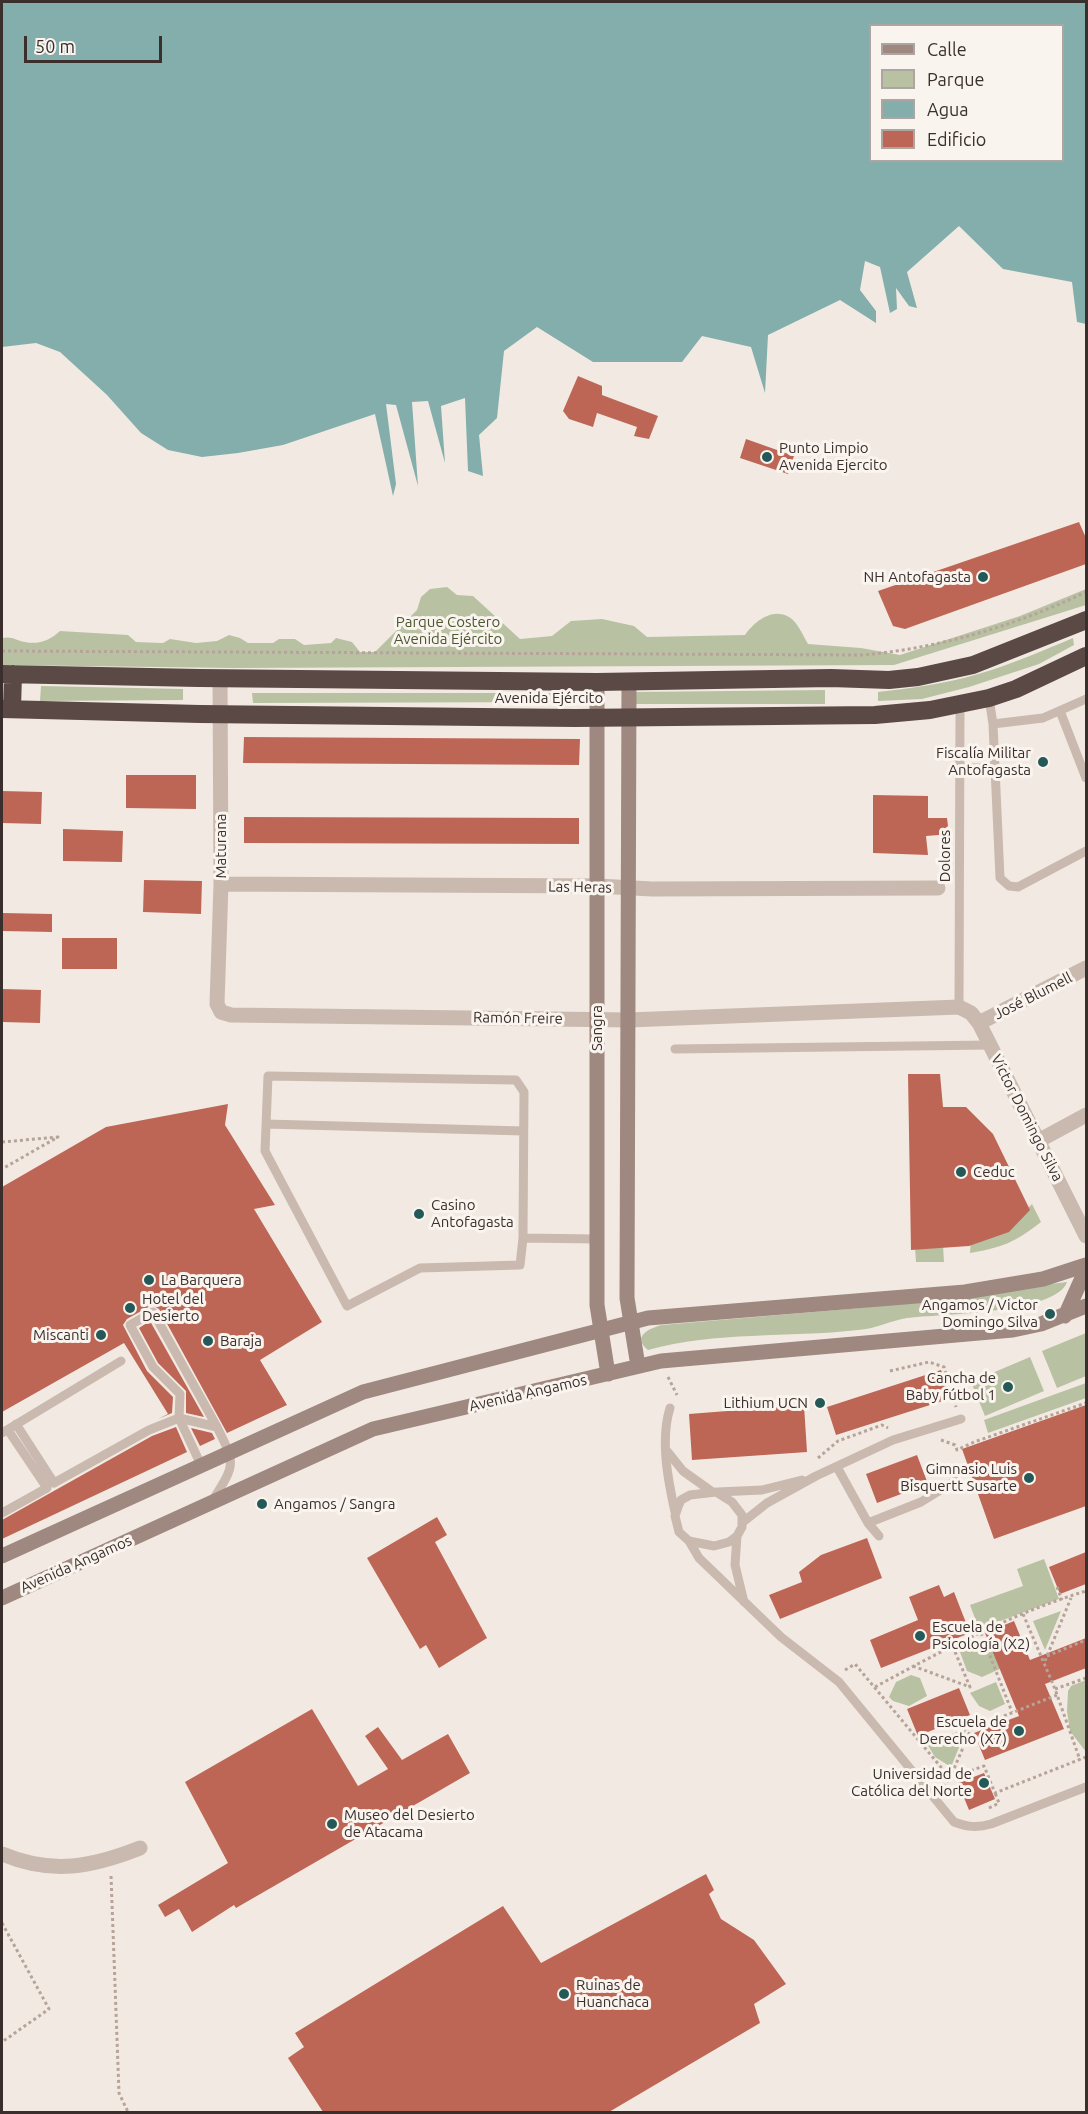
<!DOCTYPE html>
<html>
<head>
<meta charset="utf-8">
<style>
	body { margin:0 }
	#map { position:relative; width:1088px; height:2114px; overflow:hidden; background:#f2eae2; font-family:Ubuntu,sans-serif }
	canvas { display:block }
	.frame { position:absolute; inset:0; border:3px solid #3a2f2c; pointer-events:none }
	.legend { position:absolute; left:869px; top:24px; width:195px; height:138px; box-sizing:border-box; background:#faf4ef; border:2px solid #ada5a1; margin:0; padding:8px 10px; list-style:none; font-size:18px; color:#3a2f2c }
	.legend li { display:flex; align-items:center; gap:12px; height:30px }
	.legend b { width:30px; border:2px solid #ada5a1 }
	.scale { position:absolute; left:24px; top:36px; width:138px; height:27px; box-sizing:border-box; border:3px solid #3a2f2c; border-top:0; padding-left:8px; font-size:18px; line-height:21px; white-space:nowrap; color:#3a2f2c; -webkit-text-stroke:4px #faf4ef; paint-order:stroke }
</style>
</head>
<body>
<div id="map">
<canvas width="1088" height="2114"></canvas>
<div class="frame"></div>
<ul class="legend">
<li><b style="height:8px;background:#9e8880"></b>Calle</li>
<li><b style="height:16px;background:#b9c1a3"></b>Parque</li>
<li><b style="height:16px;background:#83aeac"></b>Agua</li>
<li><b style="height:16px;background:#be6655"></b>Edificio</li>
</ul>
<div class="scale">50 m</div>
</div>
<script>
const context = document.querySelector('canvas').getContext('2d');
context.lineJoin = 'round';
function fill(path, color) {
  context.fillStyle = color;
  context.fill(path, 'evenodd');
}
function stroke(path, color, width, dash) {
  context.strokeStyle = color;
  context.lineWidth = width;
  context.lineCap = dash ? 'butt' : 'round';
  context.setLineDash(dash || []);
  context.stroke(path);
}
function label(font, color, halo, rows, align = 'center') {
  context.font = font + ' Ubuntu,sans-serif';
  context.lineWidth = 6;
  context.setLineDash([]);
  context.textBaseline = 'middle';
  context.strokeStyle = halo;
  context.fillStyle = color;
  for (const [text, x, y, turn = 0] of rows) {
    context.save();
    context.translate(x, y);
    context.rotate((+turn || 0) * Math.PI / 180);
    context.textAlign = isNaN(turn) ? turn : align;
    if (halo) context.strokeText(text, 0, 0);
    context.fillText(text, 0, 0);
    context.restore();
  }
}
fill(new Path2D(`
	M 447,587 L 457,595 L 473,596 L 520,639 L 552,636 L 571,621 L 602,619 L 634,626 L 647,637 L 745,635 C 754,622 772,607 789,617 C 798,622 803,636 808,644 L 861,648 L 900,655 L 1020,616 L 1086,589 L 1086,605 L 894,665 L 234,668 L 2,665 L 2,638 C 13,636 15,640 25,642 C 39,645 50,640 60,631 L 128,635 L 136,642 L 163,643 L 170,639 L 196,643 L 217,641 L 229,635 L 240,638 L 248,643 L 273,643 L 279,639 L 295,639 L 304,645 L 331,643 L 336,638 L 352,642 L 360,652 L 375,652 L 417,610 L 421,597 L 430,589 Z
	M 1073,638 L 1074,645 L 1039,664 L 969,687 L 922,699 L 878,701 L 878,692 C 911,688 945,684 978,674 C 1010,665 1042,651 1073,638 Z
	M 41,686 L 183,689 L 183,700 L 40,701 Z
	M 825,690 L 825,704 L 635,704 L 635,692 Z
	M 252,693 L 572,693 L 572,702 L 253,703 Z
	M 1032,1204 L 1041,1222 C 1016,1242 1001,1248 970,1253 L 971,1238 L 1018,1218 Z
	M 943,1245 L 944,1262 L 916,1262 L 915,1247 Z
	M 1067,1282 C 1056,1314 938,1314 907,1318 C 890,1321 875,1329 858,1330 C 788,1338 716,1331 648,1350 C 631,1336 650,1328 662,1325 L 860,1308 Z
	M 1086,1333 L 1086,1376 L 1057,1388 L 1042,1351 Z
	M 1030,1357 L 1044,1391 L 985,1416 L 971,1382 Z
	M 1086,1383 L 1086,1398 L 988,1433 L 984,1420 Z
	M 1044,1559 L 1059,1599 L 979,1629 L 970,1605 L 1023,1586 L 1017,1569 Z
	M 1061,1611 L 1045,1650 L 1033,1621 Z
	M 989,1639 L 1002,1668 L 982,1677 L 967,1671 L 960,1652 Z
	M 911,1675 L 920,1678 L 927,1696 L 909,1706 L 893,1701 L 889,1697 L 896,1682 Z
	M 1086,1680 L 1086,1752 L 1070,1731 L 1067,1711 L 1068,1691 L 1071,1686 Z
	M 996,1682 L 1005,1704 L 990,1711 L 979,1706 L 970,1693 Z
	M 967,1728 L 951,1767 L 935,1757 L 927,1744 Z`), '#b9c1a3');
fill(new Path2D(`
	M 2,2 L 1086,2 L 1086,324 L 1077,322 L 1072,282 L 1003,269 L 959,226 L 907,272 L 917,308 L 909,306 L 896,288 L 897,309 L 890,313 L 880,267 L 865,261 L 860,290 L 876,311 L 876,323 L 840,300 L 768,335 L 765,393 L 751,347 L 702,336 L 682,362 L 593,362 L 537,327 L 504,351 L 497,418 L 479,435 L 483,476 L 468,471 L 465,398 L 441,406 L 445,463 L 428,401 L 412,402 L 418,486 L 396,405 L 386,404 L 396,484 L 393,496 L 375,414 L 283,445 L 238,453 L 202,457 L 168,450 L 141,433 L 107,395 L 60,352 L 36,343 L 2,347 ZM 870,26 L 1062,26 L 1062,160 L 870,160 Z`), '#83aeac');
fill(new Path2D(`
	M 578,376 L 602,386 L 602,395 L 658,416 L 649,439 L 634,436 L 637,427 L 597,413 L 593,427 L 569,419 L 563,411 Z
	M 746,439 L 794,456 L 788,474 L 740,458 Z
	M 1079,522 L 1086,538 L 1086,564 L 905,629 L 893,626 L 878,591 Z
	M 244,737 L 580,739 L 579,765 L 243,763 Z
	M 126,775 L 196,775 L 196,809 L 126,808 Z
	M 2,791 L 42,792 L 41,824 L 2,823 Z
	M 873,795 L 928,796 L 928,818 L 947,818 L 948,826 L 939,835 L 926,836 L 928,855 L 873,853 Z
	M 244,817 L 579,818 L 579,844 L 244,843 Z
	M 63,829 L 123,831 L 122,862 L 63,861 Z
	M 144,880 L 202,881 L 201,914 L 143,912 Z
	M 2,913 L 52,914 L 52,932 L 2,931 Z
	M 62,938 L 117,938 L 117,969 L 62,969 Z
	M 2,989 L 41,990 L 40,1023 L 2,1022 Z
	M 908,1074 L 940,1074 L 943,1107 L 966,1107 L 993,1134 L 1030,1210 L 1009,1232 L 969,1246 L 911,1250 Z
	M 228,1104 L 225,1125 L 275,1205 L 254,1209 L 322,1322 L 260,1360 L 287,1405 L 227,1433 L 159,1309 L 152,1305 L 127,1319 L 123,1325 L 147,1371 L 173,1397 L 172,1413 L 158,1419 L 168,1414 L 124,1343 L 2,1412 L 2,1187 L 106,1127 Z
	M 150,1321 L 204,1417 L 186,1413 L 186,1391 L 158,1363 L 139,1328 Z
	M 941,1370 L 952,1398 L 836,1435 L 827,1407 Z
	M 804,1405 L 807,1452 L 692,1460 L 689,1414 Z
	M 1086,1405 L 1086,1506 L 994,1539 L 962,1449 Z
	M 176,1427 L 187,1452 L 2,1539 L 2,1520 L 152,1436 Z
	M 191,1428 L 212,1433 L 215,1439 L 200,1446 Z
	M 917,1455 L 928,1484 L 877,1503 L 866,1474 Z
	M 437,1517 L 447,1535 L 435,1542 L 487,1638 L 439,1668 L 426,1645 L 420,1649 L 367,1558 Z
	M 867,1538 L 882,1578 L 780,1619 L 769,1595 L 802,1582 L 799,1572 L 821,1555 Z
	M 1086,1552 L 1086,1584 L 1060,1594 L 1049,1567 Z
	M 939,1585 L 944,1597 L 954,1592 L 970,1633 L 881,1668 L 870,1640 L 918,1620 L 909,1597 Z
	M 1014,1621 L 1030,1660 L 1086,1638 L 1086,1668 L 1045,1684 L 1064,1729 L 985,1760 L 974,1733 L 1019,1716 L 985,1633 Z
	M 959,1688 L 970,1715 L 918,1736 L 907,1709 Z
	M 312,1709 L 358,1786 L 388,1769 L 365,1736 L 378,1727 L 402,1760 L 448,1734 L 470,1773 L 236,1908 L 234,1905 L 192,1932 L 179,1909 L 165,1917 L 158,1905 L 228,1863 L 185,1782 Z
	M 984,1773 L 995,1799 L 969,1810 L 958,1783 Z
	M 706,1874 L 714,1890 L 709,1894 L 721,1919 L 754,1940 L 786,1984 L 754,2004 L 760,2023 L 609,2112 L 323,2112 L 288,2058 L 304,2047 L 295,2033 L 503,1906 L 541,1963 Z`), '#be6655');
stroke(new Path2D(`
	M 2,651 L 864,655 C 944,647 1014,626 1086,592
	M 2,1142 L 58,1137 L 2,1169
	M 890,1371 L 929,1362 L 944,1367 L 956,1407
	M 668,1377 L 677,1395
	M 941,1440 L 955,1445 L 957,1450 L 974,1442 L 1086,1403
	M 818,1458 L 838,1441 L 882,1425 L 888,1428
	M 1057,1587 L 1062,1600
	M 1023,1614 L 1055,1689 L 1080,1760
	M 981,1633 L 1012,1712
	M 1047,1656 L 1086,1640
	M 1045,1661 L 1071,1598
	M 913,1666 L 970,1687 L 953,1647
	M 845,1670 L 855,1664 L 950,1778 L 943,1786 L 944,1788
	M 875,1687 C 943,1650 1013,1613 1086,1591
	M 1055,1689 L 1086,1678
	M 1057,1695 L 971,1729 L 950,1778 L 984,1766 L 995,1793 L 1086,1757
	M 989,1808 L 999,1803 L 995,1793
	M 111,1876 L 119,2093 L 128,2112
	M 2,1923 L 49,2009 L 2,2042`), '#b6a399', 3, [3, 3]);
stroke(new Path2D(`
	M 989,698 L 993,724 L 1000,878 L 1009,886 L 1018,887 L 1086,851
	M 1060,711 L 1086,778
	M 993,724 L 1043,718 L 1086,699
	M 960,768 L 995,768
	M 959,1007 L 960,705
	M 675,1049 L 991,1045
	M 268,1076 L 516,1080 L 524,1092 L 523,1238 L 520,1265 L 420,1268 L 347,1306 L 265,1151 Z
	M 266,1124 L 523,1131
	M 523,1238 L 596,1239
	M 670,1408 C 660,1440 668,1480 675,1512
	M 16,1424 L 54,1483 L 149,1430 L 179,1418 L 217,1427 C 236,1465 235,1464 213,1500
	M 2,1433 L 121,1361
	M 667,1451 L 683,1471 L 711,1491
	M 201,1465 L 179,1418 L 180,1394 L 153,1367 L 130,1325 L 153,1312 L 217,1427
	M 837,1467 L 868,1523 L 879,1536
	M 718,1492 L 762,1490 L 802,1480
	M 2,1513 L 47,1488 L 8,1430
	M 743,1522 L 767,1503 L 816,1476 L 893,1440 L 961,1419
	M 868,1523 L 921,1502 L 955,1481
	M 737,1536 L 735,1565 L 744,1602
	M 689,1541 L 714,1546 L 729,1542 L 737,1536 L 742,1527 L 742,1515 L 732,1502 L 716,1492 L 690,1495 L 681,1500 L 678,1507 L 675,1516 L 679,1532 L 689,1541 L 699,1558 L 781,1637 L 839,1682 L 954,1822 C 967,1827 977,1828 991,1824 L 1086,1787`), '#cab9ae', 9);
stroke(new Path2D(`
	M 220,678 L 221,884 L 217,1004 L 221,1012 L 231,1015 L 629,1020 L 959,1007 L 971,1013 L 979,1023 L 1086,1236
	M 221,884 L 598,886 L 652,889 L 938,888
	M 979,1023 L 1086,968
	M 1038,1141 L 1086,1115
	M 2,1854 C 52,1875 92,1867 140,1848`), '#cab9ae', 15);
stroke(new Path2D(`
	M 629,681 L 627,1298 L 638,1366
	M 597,682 L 597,1305 L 608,1374
	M 1065,1316 L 1086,1269
	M 2,1556 L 363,1392 L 648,1318 L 965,1292 L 1043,1279 L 1086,1265
	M 2,1598 L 373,1429 L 661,1361 L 1013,1330 L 1041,1324 L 1086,1306`), '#9e8880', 15);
stroke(new Path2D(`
	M 2,674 L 199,678 L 597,682 L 831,678 L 889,680 L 918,677 L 973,665 L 1086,620
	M 2,709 L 200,714 L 575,718 L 875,715 L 930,710 L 989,698 L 1016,689 L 1086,656
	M 12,709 L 13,674`), '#5a4944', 18);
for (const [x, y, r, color] of [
	[767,457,6,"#245958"],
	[983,577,6,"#245958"],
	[1043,762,6,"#245958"],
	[961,1172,6,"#245958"],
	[419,1214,6,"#245958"],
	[149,1280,6,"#245958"],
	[130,1308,6,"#245958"],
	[1050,1314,6,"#245958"],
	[101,1335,6,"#245958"],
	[208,1341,6,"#245958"],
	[1008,1387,6,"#245958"],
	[820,1403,6,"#245958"],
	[1029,1478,6,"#245958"],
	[262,1504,6,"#245958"],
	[920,1636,6,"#245958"],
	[1019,1731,6,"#245958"],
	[984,1783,6,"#245958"],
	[332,1824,6,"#245958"],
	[564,1994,6,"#245958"]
]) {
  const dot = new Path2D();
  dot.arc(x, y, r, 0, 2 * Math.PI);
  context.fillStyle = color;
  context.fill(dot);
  stroke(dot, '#faf4ef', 2);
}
label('15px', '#3a2f2c', '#faf4ef', [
	["Punto Limpio",779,448],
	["Avenida Ejercito",779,465],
	["NH Antofagasta",971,577,"right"],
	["Fiscalía Militar",1031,753,"right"],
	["Antofagasta",1031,770,"right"],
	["Ceduc",973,1172],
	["Casino",431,1205],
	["Antofagasta",431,1222],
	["La Barquera",161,1280],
	["Hotel del",142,1299],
	["Desierto",142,1316],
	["Angamos / Victor",1038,1305,"right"],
	["Domingo Silva",1038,1322,"right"],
	["Miscanti",89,1335,"right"],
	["Baraja",220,1341],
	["Cancha de",996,1378,"right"],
	["Baby fútbol 1",996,1395,"right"],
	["Lithium UCN",808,1403,"right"],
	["Gimnasio Luis",1017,1469,"right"],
	["Bisquertt Susarte",1017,1486,"right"],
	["Angamos / Sangra",274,1504],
	["Escuela de",932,1627],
	["Psicología (X2)",932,1644],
	["Escuela de",1007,1722,"right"],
	["Derecho (X7)",1007,1739,"right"],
	["Universidad de",972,1774,"right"],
	["Católica del Norte",972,1791,"right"],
	["Museo del Desierto",344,1815],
	["de Atacama",344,1832],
	["Ruinas de",576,1985],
	["Huanchaca",576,2002]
], 'left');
label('15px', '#4c5631', '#faf4ef', [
	["Parque Costero",448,622],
	["Avenida Ejército",448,639]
]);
label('15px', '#3a2f2c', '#faf4ef', [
	["Avenida Ejército",549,698],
	["Maturana",221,846,-90],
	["Dolores",945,856,-90],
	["Las Heras",580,887,1],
	["José Blumell",1033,996,-27],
	["Ramón Freire",518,1018,1],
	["Sangra",597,1028,-90],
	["Víctor Domingo Silva",1027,1118,63],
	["Avenida Angamos",528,1393,-13],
	["Avenida Angamos",76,1564,-24]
]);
</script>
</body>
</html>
